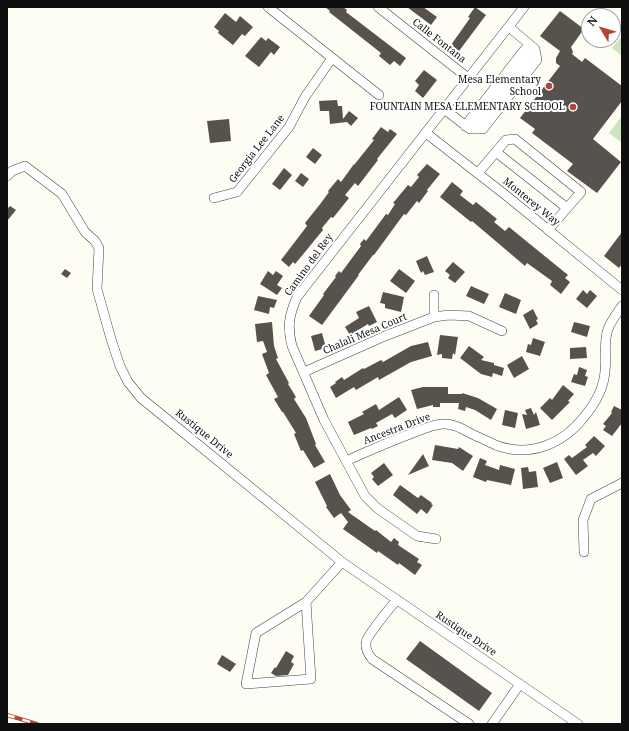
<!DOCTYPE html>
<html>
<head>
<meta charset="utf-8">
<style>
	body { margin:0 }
	#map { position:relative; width:629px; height:731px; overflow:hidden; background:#fefdf3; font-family:"Noto Serif",serif }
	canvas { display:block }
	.frame { position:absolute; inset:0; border:8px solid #0f0f0f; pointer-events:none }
	.north { position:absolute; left:581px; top:8px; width:40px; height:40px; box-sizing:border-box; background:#fff; border:1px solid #9f9f9f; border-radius:50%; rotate:308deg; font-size:11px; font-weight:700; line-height:16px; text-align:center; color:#0f0f0f }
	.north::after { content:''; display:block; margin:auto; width:14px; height:18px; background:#b14635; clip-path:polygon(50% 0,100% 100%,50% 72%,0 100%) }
</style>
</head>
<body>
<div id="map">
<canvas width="629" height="731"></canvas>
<div class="frame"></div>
<div class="north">N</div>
</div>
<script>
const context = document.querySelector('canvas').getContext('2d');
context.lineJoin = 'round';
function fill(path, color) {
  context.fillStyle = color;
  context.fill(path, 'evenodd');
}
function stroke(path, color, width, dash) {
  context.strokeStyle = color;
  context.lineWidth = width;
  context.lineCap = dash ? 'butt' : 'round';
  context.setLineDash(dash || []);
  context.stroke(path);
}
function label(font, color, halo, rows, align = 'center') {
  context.font = font + ' "Noto Serif",serif';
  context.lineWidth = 4;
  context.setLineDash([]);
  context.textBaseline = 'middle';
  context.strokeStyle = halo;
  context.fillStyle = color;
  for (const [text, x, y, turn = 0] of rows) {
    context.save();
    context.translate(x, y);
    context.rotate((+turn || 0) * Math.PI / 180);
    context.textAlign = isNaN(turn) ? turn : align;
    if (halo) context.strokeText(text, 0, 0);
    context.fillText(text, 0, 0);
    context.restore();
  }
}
fill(new Path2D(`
	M 622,36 L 622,56 L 612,48 Z
	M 622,116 L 622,143 L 609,133 Z`), '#cce5bf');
fill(new Path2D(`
	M 325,7 L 343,7 L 347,10 L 346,12 L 406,58 L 400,66 L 394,61 L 390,65 L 379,56 L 381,53 L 329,12 L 330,11 Z
	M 407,7 L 423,7 L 437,17 L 431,25 Z
	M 475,7 L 486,15 L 459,51 L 451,45 L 470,18 L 468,17 Z
	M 560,11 L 584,29 L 571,47 L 573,52 L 572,54 L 582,62 L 585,58 L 622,86 L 622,101 L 593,139 L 621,162 L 597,193 L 567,171 L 573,164 L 532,133 L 535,129 L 520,118 L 560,66 L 556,63 L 556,58 L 560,51 L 540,36 Z
	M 225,13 L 236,22 L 240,16 L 253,27 L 245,36 L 242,34 L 233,45 L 218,33 L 219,31 L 214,27 Z
	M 261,37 L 266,41 L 268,38 L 280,47 L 274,55 L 271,52 L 259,67 L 245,56 Z
	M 424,70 L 437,80 L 423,98 L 415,91 L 419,85 L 415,81 Z
	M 337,100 L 338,106 L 342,106 L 343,119 L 349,111 L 358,118 L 351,126 L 347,122 L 330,124 L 329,111 L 320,111 L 319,101 Z
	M 229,119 L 231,141 L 210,143 L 207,121 Z
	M 381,127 L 388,132 L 390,129 L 397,134 L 377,159 L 378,160 L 358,186 L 355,183 L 345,195 L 349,198 L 333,218 L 331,217 L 322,228 L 323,230 L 305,252 L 295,264 L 293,262 L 289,267 L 281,260 L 307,226 L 305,223 L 321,203 L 329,192 L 328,191 L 338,179 L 341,182 L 354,164 L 354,165 L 374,140 L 372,139 Z
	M 313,148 L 322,155 L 315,164 L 306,157 Z
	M 427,164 L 440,174 L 427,190 L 428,191 L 419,203 L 417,201 L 406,215 L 404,214 L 374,255 L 373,255 L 358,275 L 359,275 L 322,325 L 309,316 L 324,295 L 323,294 L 336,277 L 335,276 L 339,271 L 341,273 L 361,246 L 360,244 L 364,239 L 366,241 L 386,214 L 388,215 L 395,204 L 393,203 L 408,185 L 411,187 L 419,177 L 417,175 Z
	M 284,168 L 292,175 L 280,190 L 272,184 Z
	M 301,173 L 309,179 L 303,187 L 295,181 Z
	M 452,182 L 463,191 L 460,195 L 473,205 L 476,202 L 497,219 L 494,222 L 505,231 L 509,227 L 568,275 L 565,278 L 570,282 L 561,294 L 550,285 L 552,281 L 527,263 L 525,266 L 472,221 L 471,222 L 440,197 Z
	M 10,206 L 16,210 L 7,221 L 7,209 Z
	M 622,232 L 622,264 L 619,268 L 604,256 Z
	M 427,256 L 434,272 L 425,275 L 423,271 L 421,273 L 416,261 Z
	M 453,262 L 465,272 L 455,283 L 448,278 L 450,275 L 445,271 Z
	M 65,269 L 71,273 L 67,278 L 61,274 Z
	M 399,269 L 415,281 L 406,293 L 390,281 Z
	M 268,271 L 273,275 L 276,271 L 283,276 L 277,285 L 282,288 L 277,295 L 260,284 Z
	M 471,286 L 489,294 L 484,304 L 466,296 Z
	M 583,290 L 587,294 L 590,290 L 597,296 L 587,308 L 576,299 Z
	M 383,292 L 404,297 L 401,312 L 385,308 L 385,304 L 380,303 Z
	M 505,293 L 521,300 L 516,314 L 499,307 Z
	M 258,296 L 277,300 L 274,308 L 270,307 L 269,314 L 254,310 Z
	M 369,306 L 377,322 L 369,326 L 368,324 L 350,335 L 345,327 L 359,318 L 356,312 Z
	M 533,309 L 538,319 L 536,320 L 538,324 L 530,329 L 523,315 Z
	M 272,322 L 274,346 L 278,358 L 276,359 L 289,383 L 288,384 L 296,397 L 294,399 L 306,418 L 316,444 L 315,445 L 325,462 L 314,468 L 303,450 L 301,451 L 294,434 L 296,433 L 283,412 L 282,412 L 274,399 L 278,397 L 266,375 L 269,373 L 262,354 L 267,352 L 263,341 L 257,342 L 255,324 Z
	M 574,322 L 590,326 L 587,337 L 571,332 Z
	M 322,333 L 326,348 L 315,351 L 311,336 Z
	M 440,335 L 458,337 L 455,355 L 453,353 L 452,359 L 442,358 L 442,354 L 437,355 Z
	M 533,338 L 545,342 L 540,356 L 526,352 L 528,344 L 531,345 Z
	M 428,342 L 432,356 L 411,362 L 379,380 L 378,377 L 356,390 L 354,387 L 336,398 L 330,387 L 336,383 L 335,382 L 342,377 L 344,380 L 363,368 L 364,369 L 381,360 L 383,362 L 411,346 Z
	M 469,346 L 484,357 L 481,360 L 494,363 L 494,365 L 504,368 L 502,376 L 493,373 L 492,377 L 481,374 L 460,358 Z
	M 586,347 L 587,358 L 570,359 L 570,348 Z
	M 522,356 L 529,369 L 514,378 L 507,365 Z
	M 579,367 L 587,370 L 585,376 L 588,377 L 585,386 L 571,382 L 574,374 L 577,375 Z
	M 563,385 L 574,394 L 568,401 L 570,402 L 552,420 L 540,408 L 550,398 L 552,400 Z
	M 423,387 L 448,387 L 448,394 L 462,394 L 462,393 L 478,398 L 497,409 L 491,420 L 475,410 L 466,407 L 465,411 L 458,409 L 459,403 L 440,403 L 440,407 L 433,407 L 433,405 L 417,409 L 411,390 Z
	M 399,397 L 407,410 L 395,418 L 392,414 L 376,423 L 378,426 L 372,429 L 371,428 L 354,435 L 348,422 L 364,414 L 362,412 L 376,404 L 379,410 Z
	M 614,406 L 622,410 L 622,423 L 612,436 L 603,430 L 606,426 L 603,424 L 612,413 L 611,412 Z
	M 531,408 L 534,415 L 536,412 L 540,425 L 526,429 L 522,414 L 527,415 L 525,410 Z
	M 505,410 L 518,413 L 515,428 L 502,425 Z
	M 594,436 L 605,446 L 596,456 L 593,453 L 583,460 L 588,466 L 576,475 L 564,459 L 569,455 L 572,458 L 587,447 L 585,445 Z
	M 435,445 L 458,449 L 459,447 L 473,456 L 463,471 L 452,463 L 432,460 Z
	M 423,454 L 429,466 L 408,475 Z
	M 480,458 L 487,461 L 485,465 L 499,470 L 500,465 L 515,469 L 511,485 L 487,480 L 486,482 L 473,477 Z
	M 557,462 L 563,478 L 550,483 L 543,468 Z
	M 384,463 L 393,475 L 378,486 L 372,479 L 374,477 L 371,473 Z
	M 528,467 L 529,472 L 536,471 L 538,487 L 523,489 L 521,468 Z
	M 330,474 L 340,495 L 351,510 L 348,512 L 375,531 L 376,530 L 391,542 L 394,538 L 399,542 L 398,545 L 419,559 L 417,562 L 422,565 L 415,575 L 399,563 L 398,565 L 378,551 L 377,553 L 343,529 L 348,522 L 341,513 L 334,518 L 326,507 L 327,506 L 315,482 Z
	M 400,485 L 418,498 L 421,495 L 432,503 L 431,504 L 433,505 L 427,514 L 421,509 L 417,514 L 393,495 Z
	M 420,641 L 492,693 L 479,711 L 406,659 Z
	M 286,651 L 294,656 L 291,662 L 294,664 L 288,675 L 276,676 L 271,673 L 275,667 L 276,668 Z
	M 222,655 L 236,664 L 230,672 L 217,664 Z`), '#57524d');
const minor = new Path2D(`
	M 268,7 L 379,95
	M 378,7 L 468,78
	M 444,109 L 470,129 L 483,129 L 537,60 L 535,49 L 509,27
	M 465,126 L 529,44
	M 473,129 L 535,51
	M 426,133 L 508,197 L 622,290
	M 496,152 L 567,208
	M 478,173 L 506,140 L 515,139 L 581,192 L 548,230
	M 7,176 L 12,171 L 25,166 L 62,194 L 85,232 L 95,241 L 99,248 L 97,289 L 111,339 L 120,366 L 128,382 L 141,398 L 162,415 L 342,562 L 578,724
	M 214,198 L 237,192 L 289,127 L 305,97 L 332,58
	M 434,295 L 434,317
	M 304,372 L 385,336 L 434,317 L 449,315 L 469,316 L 502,331
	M 346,461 C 368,451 389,442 410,434 C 421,430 431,425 442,424 C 455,423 465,431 476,436 C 483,439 491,443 498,446 C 531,457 563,444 584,417 C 594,405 604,388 605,371 C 607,357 603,343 608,329 C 611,321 617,313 622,306
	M 436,539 L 417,536 L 377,508 L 365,496 L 324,420 L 292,346 C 287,327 289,315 297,297 L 524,7
	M 584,552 L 583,520 L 591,499 L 622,483
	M 397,600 C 391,606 367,636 366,642 C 365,649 368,654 372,659 L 469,724
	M 306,602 L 256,633 L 246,684 L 311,679 L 306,602 L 342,562
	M 492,724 L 520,684`);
stroke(minor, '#424242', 10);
stroke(minor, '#fff', 9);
const rail = new Path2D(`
	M 7,715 L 37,724`);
stroke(rail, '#b14635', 4);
stroke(rail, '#fff', 2.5, [8]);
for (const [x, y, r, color] of [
	[549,86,4,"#b14635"],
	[573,107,4,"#b14635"]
]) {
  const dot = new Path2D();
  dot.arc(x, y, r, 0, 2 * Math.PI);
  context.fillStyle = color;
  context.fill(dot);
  stroke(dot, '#fff', 1.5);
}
label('10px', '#0f0f0f', '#fff', [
	["Calle Fontana",439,41,38],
	["Georgia Lee Lane",257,149,-52],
	["Monterey Way",531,202,39],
	["Camino del Rey",309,265,-54],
	["Chalali Mesa Court",365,334,-23],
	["Ancestra Drive",397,429,-21],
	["Rustique Drive",204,434,39],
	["Rustique Drive",466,634,34]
]);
label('10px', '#0f0f0f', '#fff', [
	["Mesa Elementary",541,80],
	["School",541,92],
	["FOUNTAIN MESA ELEMENTARY SCHOOL",565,107]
], 'right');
</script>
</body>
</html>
